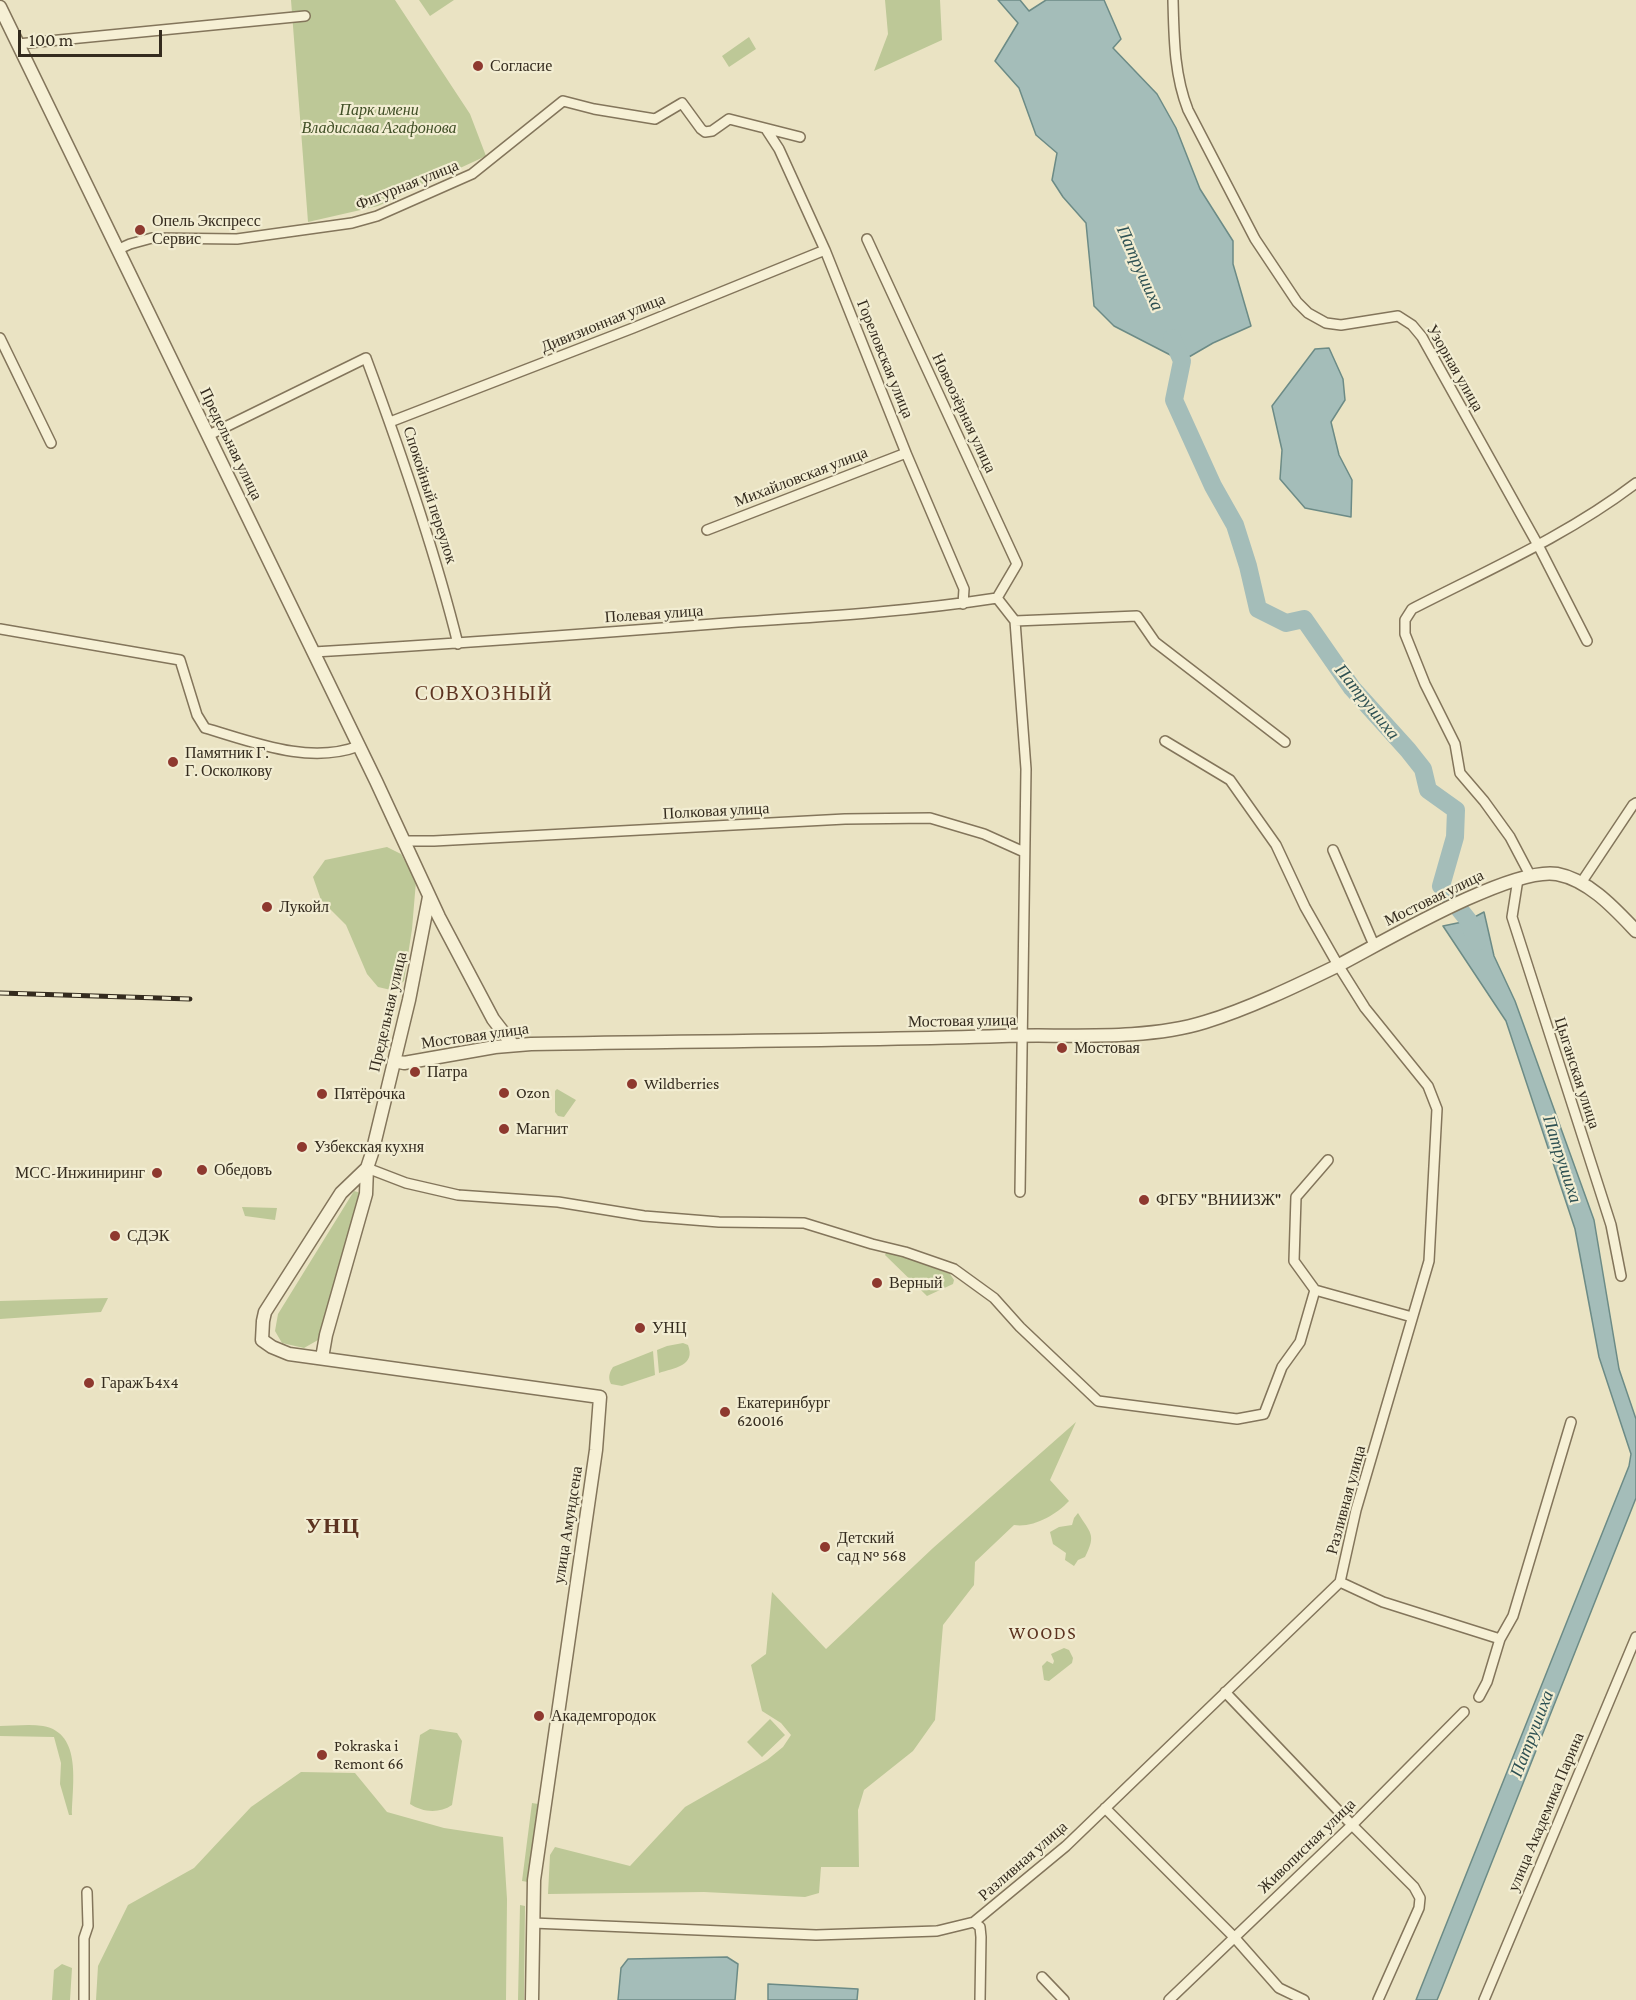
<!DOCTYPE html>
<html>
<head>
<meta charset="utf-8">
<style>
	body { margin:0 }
	#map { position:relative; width:1636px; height:2000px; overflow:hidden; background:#eae3c3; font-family:"Crimson Pro",serif }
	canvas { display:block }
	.scale { position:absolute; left:18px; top:30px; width:144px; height:27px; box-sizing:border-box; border:3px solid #342b1e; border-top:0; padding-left:8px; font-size:18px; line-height:21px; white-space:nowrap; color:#342b1e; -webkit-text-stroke:4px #f2edd2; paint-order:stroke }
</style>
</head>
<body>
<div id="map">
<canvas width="1636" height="2000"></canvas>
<div class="scale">100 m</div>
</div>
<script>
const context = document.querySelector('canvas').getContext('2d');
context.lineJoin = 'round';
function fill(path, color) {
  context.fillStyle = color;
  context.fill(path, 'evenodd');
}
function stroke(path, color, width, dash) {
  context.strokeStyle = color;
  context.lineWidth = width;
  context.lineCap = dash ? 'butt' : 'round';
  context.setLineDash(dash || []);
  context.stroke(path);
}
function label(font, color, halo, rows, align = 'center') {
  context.font = font + ' "Crimson Pro",serif';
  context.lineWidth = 4.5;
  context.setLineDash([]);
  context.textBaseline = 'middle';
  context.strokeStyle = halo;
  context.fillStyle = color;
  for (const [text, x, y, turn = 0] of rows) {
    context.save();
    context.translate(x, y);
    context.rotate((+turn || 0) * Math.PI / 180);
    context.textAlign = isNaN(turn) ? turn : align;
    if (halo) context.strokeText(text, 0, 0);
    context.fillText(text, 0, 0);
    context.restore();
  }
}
fill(new Path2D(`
	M 291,0 L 395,0 L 470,114 L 486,156 L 378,206 L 308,222 Z
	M 419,0 L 454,0 L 430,16 Z
	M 885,0 L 940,0 L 942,40 L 874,71 L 888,34 Z
	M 749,37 L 756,49 L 729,67 L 722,56 Z
	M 387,847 L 401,854 L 416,881 L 412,929 L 404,981 L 391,990 L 378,987 L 367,974 L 346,925 L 321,900 L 313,877 L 325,860 Z
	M 557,1089 L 576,1100 L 564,1117 L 558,1116 L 555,1112 L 555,1091 Z
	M 354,1191 L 361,1193 L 318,1340 L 304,1348 L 282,1343 L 275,1331 L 278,1314 Z
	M 242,1207 L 277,1208 L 275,1220 L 245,1216 Z
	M 890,1251 L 950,1274 L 954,1280 L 953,1284 L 927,1296 L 885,1255 L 886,1253 Z
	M 108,1298 L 101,1312 L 0,1319 L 0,1301 Z
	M 683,1343 L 688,1345 C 696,1366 674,1368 659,1373 L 657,1350 L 667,1346 Z
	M 653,1351 L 655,1375 L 622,1386 L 611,1384 C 608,1378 609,1373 613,1367 Z
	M 1076,1422 L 1050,1480 L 1069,1501 C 1056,1515 1033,1528 1014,1525 L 975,1562 L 974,1585 L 943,1625 L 935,1720 L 913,1751 L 864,1790 L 858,1810 L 859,1867 L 821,1867 L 819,1893 L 805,1897 L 704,1892 L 548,1894 L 550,1855 L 555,1847 L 630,1866 L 685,1807 L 767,1760 L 783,1747 L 791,1735 L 781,1723 L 762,1711 L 751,1665 L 766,1654 L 772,1592 L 826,1649 L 933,1548 Z
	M 1078,1513 C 1090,1533 1097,1534 1085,1557 L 1078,1560 L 1074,1566 L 1065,1560 L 1066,1553 L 1053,1544 L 1050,1532 L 1059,1527 L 1072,1525 L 1074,1518 Z
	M 1064,1648 L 1069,1650 L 1073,1658 L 1072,1663 L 1049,1681 L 1044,1680 L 1042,1666 L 1047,1661 L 1053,1664 L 1054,1661 L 1051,1654 Z
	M 770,1719 L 785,1735 L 762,1757 L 747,1742 Z
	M 0,1726 C 14,1726 29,1724 43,1726 C 83,1733 72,1786 72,1815 L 69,1815 L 60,1784 L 61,1763 L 54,1737 L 0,1736 Z
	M 430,1729 L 457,1733 L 462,1741 L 452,1805 C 439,1814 422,1812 410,1804 L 420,1735 Z
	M 301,1772 L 355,1773 L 387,1812 L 444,1828 L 503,1837 L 507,1899 L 506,2000 L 96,2000 L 98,1966 L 128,1905 L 194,1868 L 251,1807 Z
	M 532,1803 L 538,1804 L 528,1882 L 522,1881 Z
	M 520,1905 L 525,1906 L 524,2000 L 518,2000 Z
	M 62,1964 L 72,1968 L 70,2000 L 52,2000 L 54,1970 Z`), '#bdc897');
const water = new Path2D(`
	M 998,0 L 1020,0 L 1029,11 L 1046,0 L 1104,0 L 1121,39 L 1113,48 L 1157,94 L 1176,128 L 1200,189 L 1233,241 L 1233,264 L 1251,326 L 1213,343 L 1182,361 L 1114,326 L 1094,306 L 1086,223 L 1063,197 L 1052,180 L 1057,153 L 1036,135 L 1019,88 L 995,61 L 1018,23 Z
	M 1329,348 L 1343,379 L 1345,400 L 1331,422 L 1339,455 L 1352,480 L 1351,517 L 1305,508 L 1280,479 L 1282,450 L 1272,406 L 1315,349 Z
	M 1484,912 L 1494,956 L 1515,1001 L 1594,1220 L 1619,1369 L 1636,1419 L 1636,1498 L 1442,1988 L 1437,2000 L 1416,2000 L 1629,1466 L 1631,1454 L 1599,1357 L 1575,1229 L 1506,1021 L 1443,926 L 1467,921 Z
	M 727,1957 L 738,1964 L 735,2000 L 618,2000 L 621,1968 L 628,1959 Z
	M 768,1984 L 858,1989 L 857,2000 L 768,2000 Z`);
fill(water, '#a4bdb9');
stroke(water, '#6c8b86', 1.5);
stroke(new Path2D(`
	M 1172,338 L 1182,361 L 1174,400 L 1213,486 L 1235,525 L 1248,566 L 1258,609 L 1286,623 L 1304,619 L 1352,688 L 1408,750 L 1423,769 L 1428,790 L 1456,810 L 1455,837 L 1441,886 L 1468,920 L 1477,942`), '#a4bdb9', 18);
const minor = new Path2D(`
	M 1173,0 C 1174,38 1174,74 1188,110 L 1255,239 L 1297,302 L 1308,313 L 1326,323 L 1341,325 L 1398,316 L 1412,325 L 1422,337 L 1538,545 L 1587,641
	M 18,44 L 305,16
	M 766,129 L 779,149 L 825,250 L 906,453 L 964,589 L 963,604
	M 867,239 L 1017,564 L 997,598
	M 119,249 L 130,244 L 152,238 L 237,239 L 352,223 L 377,216 L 472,174 L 563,101 L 594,109 L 655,119 L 682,103 L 701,129 L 705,132 L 712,131 L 729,119 L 800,137
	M 0,338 L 51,443
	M 390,422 L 633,328 L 825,250
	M 209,435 L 366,358 C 401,452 434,547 458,644
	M 707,530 L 906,453
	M 997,598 L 1015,621 L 1026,769 L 1020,1192
	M 1015,621 L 1137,616 L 1155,642 L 1285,742
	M 0,629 L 180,660 L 197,715 L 205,728 C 253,742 309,765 359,746
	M 314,652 C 451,644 588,634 726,623 C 816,617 907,612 997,598
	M 403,841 L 434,841 L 845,819 L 930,818 L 984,834 L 1024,852
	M 1333,850 L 1374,945
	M 1530,875 L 1510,837 L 1484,801 L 1460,773 L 1455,744 L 1425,684 L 1405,634 L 1405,620 L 1412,609 C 1488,570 1568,535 1636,483
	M 1518,879 L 1512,917 L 1611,1225 L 1621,1276
	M 1581,883 L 1633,805 L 1636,803
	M 1328,1160 L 1296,1197 L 1294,1261 L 1315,1290 L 1412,1317
	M 367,1168 L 406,1183 L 458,1195 L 558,1202 L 644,1216 L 719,1222 L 804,1223 L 872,1244 L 905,1252 L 954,1269 L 994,1298 L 1020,1327 L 1098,1401 L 1237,1419 L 1264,1414 L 1282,1367 L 1300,1342 L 1315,1290
	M 1340,1582 L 1383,1602 L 1500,1639
	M 1225,1692 L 1352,1825 L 1414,1887 L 1420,1898 L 1419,1908 L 1378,2000
	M 1479,1697 L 1487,1682 L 1500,1639 L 1513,1616 L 1571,1422
	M 1105,1808 L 1234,1937 L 1279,1988 L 1304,2000
	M 974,1922 L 980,1927 L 981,1937 L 980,2000
	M 533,1923 L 816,1935 L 937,1931 L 974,1922 L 1066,1846 L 1340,1582 L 1356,1510 L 1429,1261 L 1437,1109 L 1428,1086 L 1365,1008 L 1338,965 L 1305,907 L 1276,845 L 1230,780 L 1165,741
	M 1042,1977 L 1064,2000
	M 84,2000 L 84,1938 L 88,1926 L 87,1892
	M 1169,2000 L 1352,1825 L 1464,1712
	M 1484,2000 L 1636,1637`);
const tertiary = new Path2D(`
	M 0,7 L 376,781 L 439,917 L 493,1019 L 513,1045
	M 394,1061 L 404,1063 L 495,1047 L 531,1044 C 688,1041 845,1041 1002,1036 C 1067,1034 1144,1041 1205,1022 C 1248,1009 1298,985 1339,965 C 1383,942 1512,866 1557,874 C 1589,880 1615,909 1636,931
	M 367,1168 L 341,1193 L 265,1312 L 263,1321 L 262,1340 L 272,1347 L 289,1354 L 600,1397 L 596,1450 L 534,1880 L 532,2000
	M 322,1358 L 326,1335 L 366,1194 L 367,1168 L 372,1153 L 409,1000 L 429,897`);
stroke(minor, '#83755b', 12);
stroke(tertiary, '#83755b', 15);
stroke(minor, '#f6f0d5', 9);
stroke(tertiary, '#f6f0d5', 12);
const rail = new Path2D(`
	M 0,993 L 190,999`);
stroke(rail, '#342b1e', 5);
stroke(rail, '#f2edd2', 3, [9]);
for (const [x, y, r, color] of [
	[478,66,6,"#8e392f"],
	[140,230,6,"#8e392f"],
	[173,762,6,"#8e392f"],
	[267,907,6,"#8e392f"],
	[1062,1048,6,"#8e392f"],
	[415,1072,6,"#8e392f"],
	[632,1084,6,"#8e392f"],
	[504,1093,6,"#8e392f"],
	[322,1094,6,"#8e392f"],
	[504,1129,6,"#8e392f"],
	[302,1147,6,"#8e392f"],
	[202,1170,6,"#8e392f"],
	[157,1173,6,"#8e392f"],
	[1144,1200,6,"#8e392f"],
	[115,1236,6,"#8e392f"],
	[877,1283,6,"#8e392f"],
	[640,1328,6,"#8e392f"],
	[89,1383,6,"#8e392f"],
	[725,1412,6,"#8e392f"],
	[825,1547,6,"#8e392f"],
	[539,1716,6,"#8e392f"],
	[322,1755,6,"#8e392f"]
]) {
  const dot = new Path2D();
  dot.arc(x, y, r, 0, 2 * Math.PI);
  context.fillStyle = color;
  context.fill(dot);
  stroke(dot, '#f2edd2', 2);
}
label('16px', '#342b1e', '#f2edd2', [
	["Согласие",490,66],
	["Опель Экспресс",152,221],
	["Сервис",152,239],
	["Памятник Г.",185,753],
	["Г. Осколкову",185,771],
	["Лукойл",279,907],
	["Мостовая",1074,1048],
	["Патра",427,1072],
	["Wildberries",644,1084],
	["Ozon",516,1093],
	["Пятёрочка",334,1094],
	["Магнит",516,1129],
	["Узбекская кухня",314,1147],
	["Обедовъ",214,1170],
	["МСС-Инжиниринг",145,1173,"right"],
	["ФГБУ \"ВНИИЗЖ\"",1156,1200],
	["СДЭК",127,1236],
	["Верный",889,1283],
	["УНЦ",652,1328],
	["ГаражЪ4х4",101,1383],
	["Екатеринбург",737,1403],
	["620016",737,1421],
	["Детский",837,1538],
	["сад № 568",837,1556],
	["Академгородок",551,1716],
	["Pokraska i",334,1746],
	["Remont 66",334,1764]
], 'left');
label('italic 16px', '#404f26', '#f2edd2', [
	["Парк имени",379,110],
	["Владислава Агафонова",379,128]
]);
label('16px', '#342b1e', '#f2edd2', [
	["Фигурная улица",407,185,-22],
	["Дивизионная улица",603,323,-22],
	["Гореловская улица",885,359,68],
	["Узорная улица",1455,368,60],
	["Новоозёрная улица",964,413,65],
	["Предельная улица",231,444,64],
	["Михайловская улица",801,477,-21],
	["Спокойный переулок",430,495,72],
	["Полевая улица",654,614,-4],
	["Полковая улица",716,811,-3],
	["Мостовая улица",1434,898,-26],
	["Предельная улица",388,1012,-77],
	["Мостовая улица",962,1021,-1],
	["Мостовая улица",475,1036,-8],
	["Цыганская улица",1577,1073,72],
	["Разливная улица",1346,1500,-75],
	["улица Амундсена",568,1525,-81],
	["улица Академика Парина",1546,1812,-67],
	["Живописная улица",1307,1846,-44],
	["Разливная улица",1023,1861,-41]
]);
label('italic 18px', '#2e5153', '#f2edd2', [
	["Патрушиха",1140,268,66],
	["Патрушиха",1367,702,51],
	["Патрушиха",1562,1159,72],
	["Патрушиха",1532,1734,-69]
]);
context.letterSpacing = '1.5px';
label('18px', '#5d3421', '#f2edd2', [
	["WOODS",1043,1633]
]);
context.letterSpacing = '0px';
context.letterSpacing = '1.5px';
label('20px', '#5d3421', '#f2edd2', [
	["СОВХОЗНЫЙ",484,694]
]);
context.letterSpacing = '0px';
context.letterSpacing = '1.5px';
label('bold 22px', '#5d3421', '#f2edd2', [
	["УНЦ",333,1526]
]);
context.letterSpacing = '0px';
</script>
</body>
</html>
